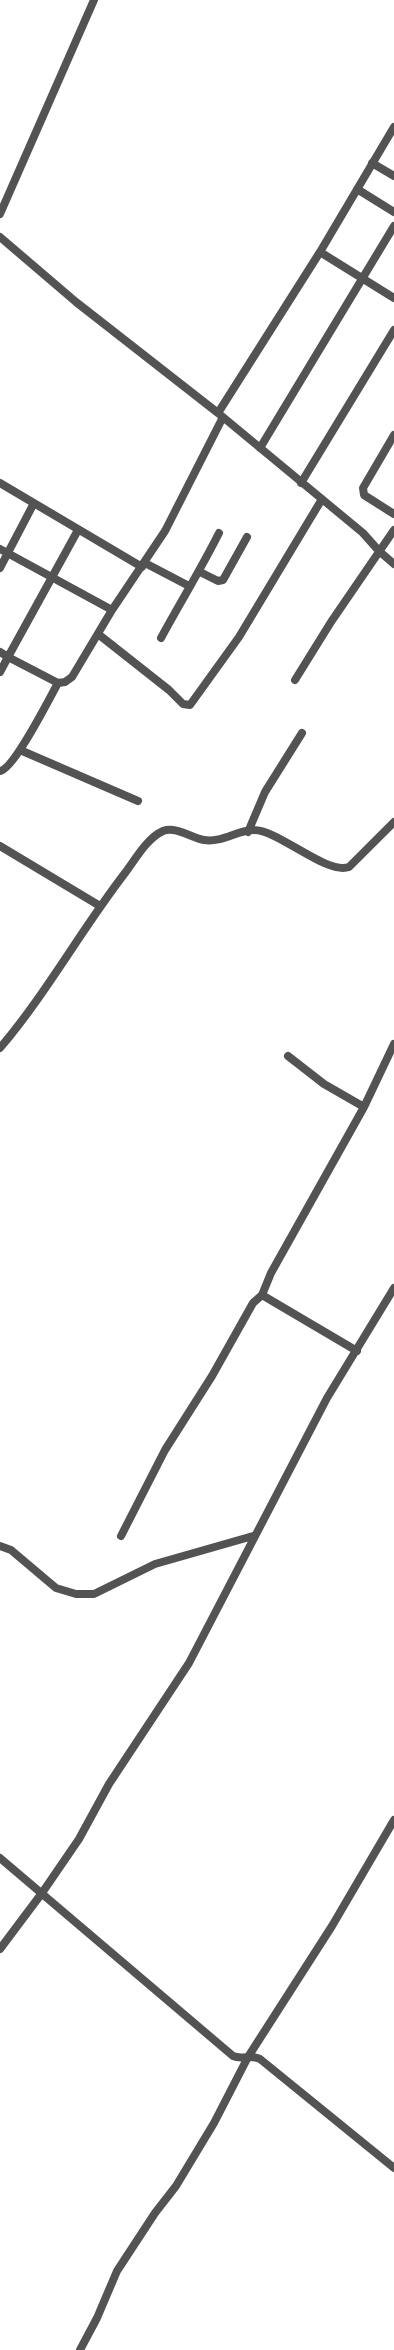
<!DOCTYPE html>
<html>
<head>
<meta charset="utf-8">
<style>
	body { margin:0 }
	canvas { display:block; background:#fff }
</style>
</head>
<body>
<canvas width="394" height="2350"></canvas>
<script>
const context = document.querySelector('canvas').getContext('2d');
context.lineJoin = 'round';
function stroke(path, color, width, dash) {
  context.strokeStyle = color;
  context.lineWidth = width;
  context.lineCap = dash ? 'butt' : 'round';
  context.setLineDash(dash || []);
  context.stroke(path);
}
stroke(new Path2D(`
	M 372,163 L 394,176
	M 357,189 L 394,212
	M 0,214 L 94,0
	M 0,237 L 76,302 L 218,413 L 363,533 L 379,551 L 394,564
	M 320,252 L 394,298
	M 218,413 L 320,252 L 394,127
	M 394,435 L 363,488 L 364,495 L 394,514
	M 260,448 L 394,226
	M 0,483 L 142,567
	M 301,483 L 394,330
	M 0,549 L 112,610
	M 145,563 L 189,586
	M 0,568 L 34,503
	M 200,572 L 218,581 L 223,580 L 247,537
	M 98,634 L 169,690 L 183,704 L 190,705 L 239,637 L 322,499
	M 161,638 C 180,603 201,569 219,533
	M 0,652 L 8,657 L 78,530
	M 0,672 L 8,657 L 58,683 L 65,682 L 72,677 L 112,610 L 165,531 L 223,417
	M 295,680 L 331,622 L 394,530
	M 20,750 L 138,801
	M 0,771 C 14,769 49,699 58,683
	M 248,832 L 265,792 L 302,733
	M 0,846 L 100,906
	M 0,1048 C 46,994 81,930 125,873 C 135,860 147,838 163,831 C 176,826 192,838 204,840 C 222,843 237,830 254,830 C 279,830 326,875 349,867 L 394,822
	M 288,1056 L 324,1084 L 364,1107
	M 262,1295 L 271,1273 L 364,1107 L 394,1044
	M 121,1536 L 165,1450 L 212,1376 L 253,1303 L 262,1295 L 357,1351
	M 0,1546 L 11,1550 L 56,1588 L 76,1594 L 94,1594 L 155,1564 L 253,1536
	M 0,1858 L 233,2056 C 242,2060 251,2054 260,2059 L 394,2168
	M 0,1949 L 42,1893 L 79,1839 L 109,1784 L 189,1663 L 327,1398 L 394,1288
	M 80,2350 L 97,2318 L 117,2271 L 155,2213 L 176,2186 L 214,2123 L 248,2057 L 332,1926 L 394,1820`), '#535353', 8);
</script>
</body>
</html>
